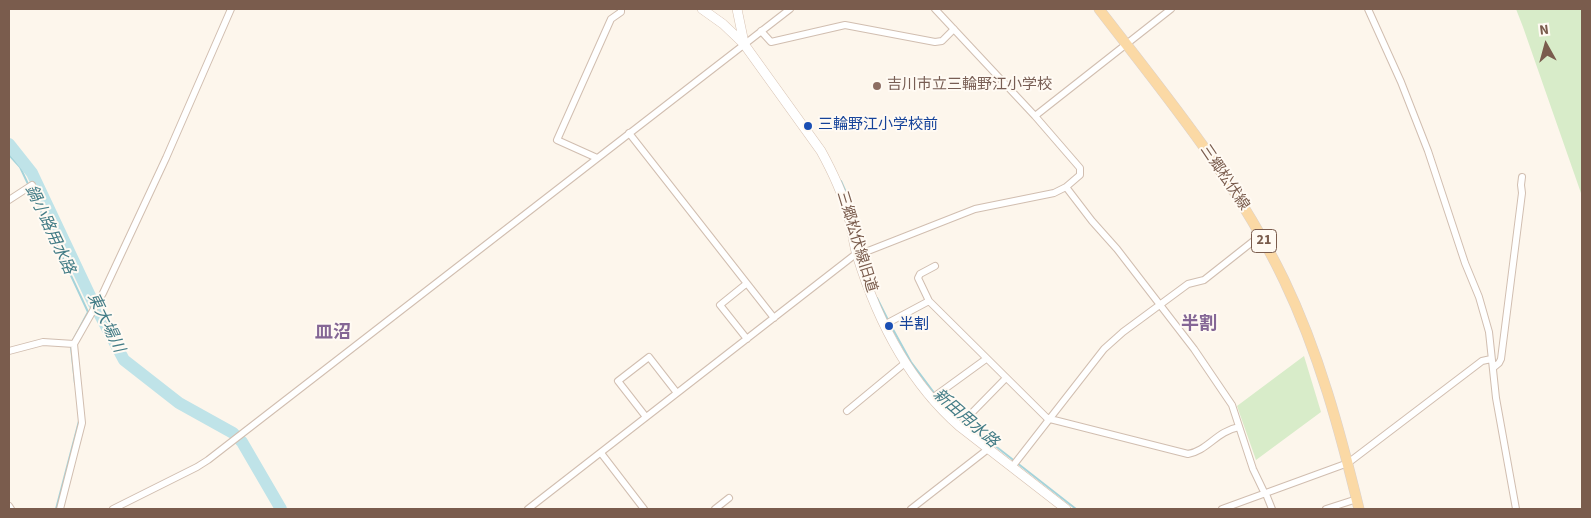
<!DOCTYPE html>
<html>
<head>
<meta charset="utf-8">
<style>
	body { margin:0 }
	#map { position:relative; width:1591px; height:518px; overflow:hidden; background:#fdf6ec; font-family:"Source Sans 3",sans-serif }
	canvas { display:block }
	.frame { position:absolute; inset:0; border:10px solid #7a5c4d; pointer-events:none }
	.north { position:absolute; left:1521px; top:20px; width:50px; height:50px; -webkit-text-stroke:4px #fffaf3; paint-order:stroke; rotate:353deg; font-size:14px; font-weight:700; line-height:20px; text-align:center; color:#7a5c4d }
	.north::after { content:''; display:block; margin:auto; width:18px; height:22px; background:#7a5c4d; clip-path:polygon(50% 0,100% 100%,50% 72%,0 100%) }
</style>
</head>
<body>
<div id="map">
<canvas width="1591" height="518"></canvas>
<div class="frame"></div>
<div class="north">N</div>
</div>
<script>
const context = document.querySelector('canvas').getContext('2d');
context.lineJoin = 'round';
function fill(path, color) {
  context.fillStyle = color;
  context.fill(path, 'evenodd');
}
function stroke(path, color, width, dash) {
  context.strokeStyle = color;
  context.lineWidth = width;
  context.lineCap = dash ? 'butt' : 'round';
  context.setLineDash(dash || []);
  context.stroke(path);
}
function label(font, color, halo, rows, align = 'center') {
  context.font = font + ' "Source Sans 3","Noto Sans JP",sans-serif';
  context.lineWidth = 4;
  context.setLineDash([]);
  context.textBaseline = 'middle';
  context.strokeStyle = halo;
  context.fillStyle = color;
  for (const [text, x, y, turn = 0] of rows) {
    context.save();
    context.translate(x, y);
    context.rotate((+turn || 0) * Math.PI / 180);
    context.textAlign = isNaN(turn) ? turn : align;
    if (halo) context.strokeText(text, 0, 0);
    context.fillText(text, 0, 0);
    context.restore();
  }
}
fill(new Path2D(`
	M 1516,9 L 1582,9 L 1582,196 L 1523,27 Z
	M 1304,356 L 1321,412 L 1256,460 L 1237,406 Z`), '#d8ecc9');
stroke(new Path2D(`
	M 9,155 L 20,167 L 28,184
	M 841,181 L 848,197 L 868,275
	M 30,188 L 88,312 L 72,342
	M 877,298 L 888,320
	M 890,324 L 911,362 L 935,394
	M 71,347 L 75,384
	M 938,397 L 962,419
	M 966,423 L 986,438
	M 989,441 L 1076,509
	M 56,509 L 79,421`), '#a5d3da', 2);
stroke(new Path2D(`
	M 9,144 L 32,173 L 92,300 L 124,360 L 179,403 L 233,433 L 242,442 L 281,509`), '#bfe3e8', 12);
const street = new Path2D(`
	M 1368,9 L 1401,82 L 1428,151 L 1465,263 L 1479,297 L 1489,332 L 1496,398 L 1516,509
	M 761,31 L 771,42 L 845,25 L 935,42 L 942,41 L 954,29
	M 1035,116 L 1171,9
	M 629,133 L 774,318
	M 597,158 L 557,140 L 611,19 L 621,12 L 621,9
	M 1066,187 L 1092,221 L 1117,249 L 1194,349 L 1232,405 L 1253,469 L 1265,494
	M 9,200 L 32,185
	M 935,266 L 920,274 L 918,278 L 929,301 L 1049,420
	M 746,284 L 720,305 L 747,339
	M 884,325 L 929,301
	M 9,351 L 43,342 L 74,344
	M 1493,368 L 1499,363 L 1501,359 L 1522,193 L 1521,185 L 1522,177
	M 931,399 L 986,359
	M 847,411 L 905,363
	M 646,417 L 618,381 L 649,357 L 677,393
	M 1050,419 L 1188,454 C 1207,451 1217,431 1239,427
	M 959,426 L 1006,378
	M 983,445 L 990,437
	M 601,453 L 644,509
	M 1012,467 L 1104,349 L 1123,332 L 1188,284 L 1204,280 L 1261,235
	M 1266,494 L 1272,509
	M 9,506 L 11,509
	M 60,509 L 82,423 L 74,344 L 103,293 L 166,158 L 231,9
	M 113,509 L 197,467 L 208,460 L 790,9
	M 528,509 L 857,253 L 868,251 L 975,209 L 1054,193 L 1066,187 L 1080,175 L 1080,168 L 1035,116 L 935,9
	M 715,509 L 729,498
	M 911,509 L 988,449
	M 1222,509 L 1348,463 L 1482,361 L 1491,359
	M 1326,509 L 1357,499`);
const secondary = new Path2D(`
	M 702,9 L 723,24 L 744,44 L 821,151 C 832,171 842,192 848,214 C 852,227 853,242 857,255 C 877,320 908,381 959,426 L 1066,509
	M 737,9 L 744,43`);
const primary = new Path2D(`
	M 1099,9 C 1166,96 1236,180 1284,280 C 1319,353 1340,431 1359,509`);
stroke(street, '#d1beb0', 8);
stroke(secondary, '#d6c0b0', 10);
stroke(primary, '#dad1cd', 11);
stroke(street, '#fff', 6);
stroke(secondary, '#fff', 9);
stroke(primary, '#fbd9a5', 10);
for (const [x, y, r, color] of [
	[877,86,5,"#8d6e63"],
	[808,126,5,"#1a4fb4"],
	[889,326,5,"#1a4fb4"]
]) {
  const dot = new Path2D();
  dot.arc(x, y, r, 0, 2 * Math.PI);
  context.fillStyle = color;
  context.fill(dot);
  stroke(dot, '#fffaf3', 2);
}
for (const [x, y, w] of [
	[1264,241,25]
]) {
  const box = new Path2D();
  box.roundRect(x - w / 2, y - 11.5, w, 23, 4);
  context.fillStyle = '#fffaf3';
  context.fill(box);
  stroke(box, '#7a5c4d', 1);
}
label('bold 14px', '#7a5c4d', null, [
	["21",1264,241]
]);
label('15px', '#785e54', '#fffaf3', [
	["吉川市立三輪野江小学校",887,86]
], 'left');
label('15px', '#164399', '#fffaf3', [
	["三輪野江小学校前",818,126],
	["半割",899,326]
], 'left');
label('15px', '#7a5c4d', '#fffaf3', [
	["三郷松伏線",1224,178,56],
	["三郷松伏線旧道",856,242,73]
]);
label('italic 16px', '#437c86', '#fffaf3', [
	["鍋小路用水路",49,230,65],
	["東大場川",105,323,64],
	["新田用水路",965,419,41]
]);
label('bold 18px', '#846695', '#fffaf3', [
	["半割",1199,325],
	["皿沼",333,334]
]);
</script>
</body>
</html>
